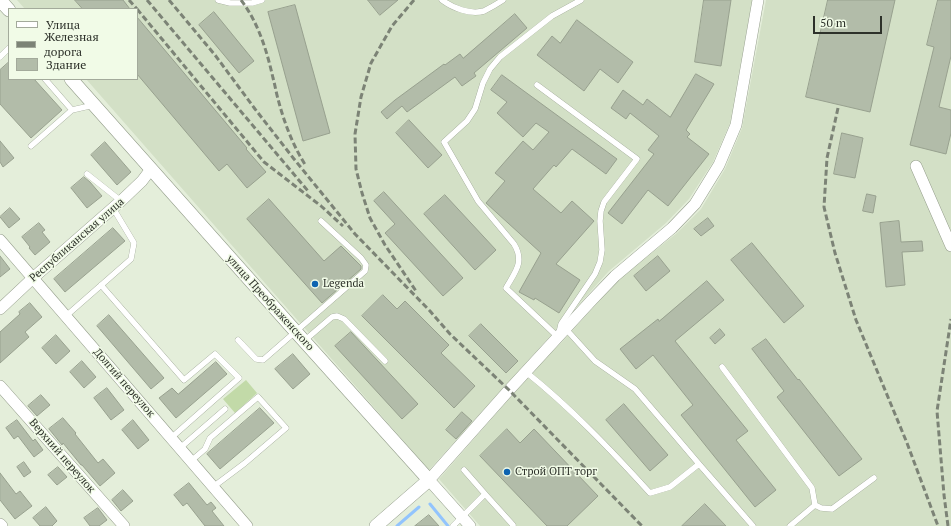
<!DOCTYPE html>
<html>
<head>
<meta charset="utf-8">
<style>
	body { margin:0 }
	#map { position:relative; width:951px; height:526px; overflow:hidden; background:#e4eeda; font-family:"PT Serif",serif }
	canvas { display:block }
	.legend { position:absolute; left:8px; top:8px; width:130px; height:72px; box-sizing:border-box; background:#f1fbe7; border:1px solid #a3aa9b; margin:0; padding:5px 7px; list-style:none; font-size:12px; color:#2d312a }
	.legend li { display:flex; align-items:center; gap:8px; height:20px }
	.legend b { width:20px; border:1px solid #a3aa9b }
	.scale { position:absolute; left:813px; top:16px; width:69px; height:18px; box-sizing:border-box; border:2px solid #2d312a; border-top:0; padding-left:5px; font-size:12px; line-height:14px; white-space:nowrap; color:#2d312a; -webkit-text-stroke:3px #f1fbe7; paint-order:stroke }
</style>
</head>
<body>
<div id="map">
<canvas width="951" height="526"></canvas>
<ul class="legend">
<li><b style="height:5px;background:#fff"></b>Улица</li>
<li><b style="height:5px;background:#7c8376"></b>Железная дорога</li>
<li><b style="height:11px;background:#b2bca9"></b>Здание</li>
</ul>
<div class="scale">50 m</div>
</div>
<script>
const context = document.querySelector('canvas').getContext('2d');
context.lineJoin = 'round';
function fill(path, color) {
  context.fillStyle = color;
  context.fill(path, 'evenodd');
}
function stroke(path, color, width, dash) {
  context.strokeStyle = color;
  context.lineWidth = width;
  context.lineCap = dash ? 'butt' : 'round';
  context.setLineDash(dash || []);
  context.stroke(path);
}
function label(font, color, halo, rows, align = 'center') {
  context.font = font + ' "PT Serif",serif';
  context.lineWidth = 3;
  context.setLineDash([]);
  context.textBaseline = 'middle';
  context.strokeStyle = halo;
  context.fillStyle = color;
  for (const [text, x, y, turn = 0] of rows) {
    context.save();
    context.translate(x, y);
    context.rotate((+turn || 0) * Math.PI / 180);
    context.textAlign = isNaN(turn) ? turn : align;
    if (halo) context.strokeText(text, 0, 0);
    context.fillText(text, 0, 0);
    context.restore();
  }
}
fill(new Path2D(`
	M 17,0 L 752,0 L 730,123 L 713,162 L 689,199 L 666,223 L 609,271 L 429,470 L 86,79 L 137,79 L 137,9 L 25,9 Z
	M 766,0 L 951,0 L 951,526 L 480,526 L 439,479 L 544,359 L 562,342 L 618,280 L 677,233 L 701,209 L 725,169 L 742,128 Z`), '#d3e0c6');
fill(new Path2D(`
	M 246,380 L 257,393 L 235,413 L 223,399 Z`), '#c2daa8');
stroke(new Path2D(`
	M 430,504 L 448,526
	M 397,526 L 419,507`), '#92c4fd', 3);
const building = new Path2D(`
	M 75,0 L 123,0 L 130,9 L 83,9 Z
	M 368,0 L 398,0 L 380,15 Z
	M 704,0 L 731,0 L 721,66 L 695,62 Z
	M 828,0 L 895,0 L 870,112 L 806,97 Z
	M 938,0 L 951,0 L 951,56 L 939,107 L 951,110 L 951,133 L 946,154 L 910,145 L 934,47 L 927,45 Z
	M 295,5 L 330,133 L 303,141 L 268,12 Z
	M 214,12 L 254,61 L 239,73 L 199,25 Z
	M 515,14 L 527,28 L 474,73 L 476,76 L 462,86 L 455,77 L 407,112 L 402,106 L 387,119 L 381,112 L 395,100 L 444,64 L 445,65 L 460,54 L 463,58 Z
	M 137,17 L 247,148 L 246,149 L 266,172 L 247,188 L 227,164 L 219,171 L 137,74 Z
	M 577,20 L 633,62 L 618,83 L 600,69 L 584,91 L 537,55 L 552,36 L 560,43 Z
	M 9,62 L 9,79 L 34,79 L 62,110 L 31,138 L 0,104 L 0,70 Z
	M 696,74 L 714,84 L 686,130 L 690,134 L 687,137 L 709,154 L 668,206 L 648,190 L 622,224 L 608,213 L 654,154 L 648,150 L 659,136 L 630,113 L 626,119 L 611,108 L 623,90 L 643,105 L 647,99 L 670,117 Z
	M 502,75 L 617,159 L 606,174 L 572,149 L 556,167 L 554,165 L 533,189 L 561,213 L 572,201 L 594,221 L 556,264 L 580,280 L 559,313 L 535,298 L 534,300 L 519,292 L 541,253 L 486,203 L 505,181 L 495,173 L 523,141 L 533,150 L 549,132 L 536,123 L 523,137 L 497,113 L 507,102 L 491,90 Z
	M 409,120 L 442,155 L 428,168 L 396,133 Z
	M 842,133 L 863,138 L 855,178 L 834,174 Z
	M 0,141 L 14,158 L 3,167 L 0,162 Z
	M 105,142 L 131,172 L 117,185 L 91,155 Z
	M 84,177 L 90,182 L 102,196 L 87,208 L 71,188 Z
	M 384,192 L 463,278 L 443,296 L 385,233 L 395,224 L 374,201 Z
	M 867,194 L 876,196 L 873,213 L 863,211 Z
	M 445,195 L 496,250 L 475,270 L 424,214 Z
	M 269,199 L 324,261 L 341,246 L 361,266 L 361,269 L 322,303 L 247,219 Z
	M 10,208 L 20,219 L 9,228 L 0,217 Z
	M 708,218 L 714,226 L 701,236 L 694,229 Z
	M 899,221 L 901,242 L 922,241 L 923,251 L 902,252 L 905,285 L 886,287 L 880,223 Z
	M 39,223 L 45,230 L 42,232 L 50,242 L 35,255 L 29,248 L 30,247 L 22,237 Z
	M 113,228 L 125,241 L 65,292 L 54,279 Z
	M 752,243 L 804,306 L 784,323 L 731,260 Z
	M 0,256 L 10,269 L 0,277 Z
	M 658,256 L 670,271 L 646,291 L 634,276 Z
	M 707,281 L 724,300 L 675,341 L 748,431 L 736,440 L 776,490 L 755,507 L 681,415 L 693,405 L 653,355 L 636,369 L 620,349 L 658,319 L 659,321 Z
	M 383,295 L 397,309 L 405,301 L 449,345 L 441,353 L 475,386 L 454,408 L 362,316 Z
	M 30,303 L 42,317 L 25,332 L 29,337 L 0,363 L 0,332 L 20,314 L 19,312 Z
	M 109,315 L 164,378 L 151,389 L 97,326 Z
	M 481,324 L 518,361 L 506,373 L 469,336 Z
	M 720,329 L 725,335 L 715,344 L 710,338 Z
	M 351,332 L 418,404 L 402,419 L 335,346 Z
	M 56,335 L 70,351 L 56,364 L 42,348 Z
	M 766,339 L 798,380 L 799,379 L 862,459 L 839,476 L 777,397 L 784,391 L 752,349 Z
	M 293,354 L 310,374 L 293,389 L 275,369 Z
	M 82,361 L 96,377 L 84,388 L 70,372 Z
	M 216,362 L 227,374 L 176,418 L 159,398 L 172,388 L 178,394 Z
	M 107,388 L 124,410 L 111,420 L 94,398 Z
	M 41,395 L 50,405 L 37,416 L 28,406 Z
	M 624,404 L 668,455 L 650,471 L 606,420 Z
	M 260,408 L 274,423 L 220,469 L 207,454 Z
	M 462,412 L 472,421 L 456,439 L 446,430 Z
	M 63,418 L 76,433 L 75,434 L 98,463 L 103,459 L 115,473 L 100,486 L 82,465 L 81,465 L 63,443 L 62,445 L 49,429 Z
	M 17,420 L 33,441 L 35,439 L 43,450 L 34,457 L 18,436 L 14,439 L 6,428 Z
	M 133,420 L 149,440 L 138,449 L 122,430 Z
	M 507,429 L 520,443 L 534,429 L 598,496 L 567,526 L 547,526 L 480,456 Z
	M 24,462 L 31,472 L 24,477 L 17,467 Z
	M 58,467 L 67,477 L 57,485 L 48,475 Z
	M 0,473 L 16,494 L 20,491 L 32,506 L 15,519 L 0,500 Z
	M 189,483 L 207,505 L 211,502 L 216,508 L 212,511 L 224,526 L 205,526 L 187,503 L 183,506 L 174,495 Z
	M 123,490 L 133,501 L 121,511 L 112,500 Z
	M 705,504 L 726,526 L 682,526 Z
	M 46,507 L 57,521 L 52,526 L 40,526 L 33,518 Z
	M 98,508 L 107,520 L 99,526 L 90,526 L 84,518 Z
	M 429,515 L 439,526 L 415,526 Z`);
fill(building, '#b2bca9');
stroke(building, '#98a18f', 1);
const service = new Path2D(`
	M 218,0 L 230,3 L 252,3 L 262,0
	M 442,0 C 453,8 470,15 484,11 C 490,8 497,4 503,0
	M 0,57 L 9,48
	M 45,79 L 72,110 L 94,105
	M 537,85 L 637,159 L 604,202 L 601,211 L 600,221 L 602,250 L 600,262 L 595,274 L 561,324 L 558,337 L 506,288 C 515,272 525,262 514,244 L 478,201 L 444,142 L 467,121 L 475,109 L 483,83 L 490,69 L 500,57 L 552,16 L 581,0
	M 31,146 L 72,110
	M 87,174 L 121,201
	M 101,285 L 184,380 L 215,354 L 239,378 L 171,438
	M 66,316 L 131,259 L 134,243 L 113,208
	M 565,328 L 595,361 L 635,389 L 671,431 L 699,464
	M 238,340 L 256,359 L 263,360 L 365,271 L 366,265 L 361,258 L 321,221
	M 304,341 L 332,317 L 337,316 L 344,319 L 385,361
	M 722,367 L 812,488 L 815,505 L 790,526
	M 526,372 C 571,408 611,450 650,493 L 670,487 L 699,464 L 753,526
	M 180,448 L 225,409
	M 191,461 L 205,449 L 210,438 L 258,397 L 286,428 L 245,463 L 213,487
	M 485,494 L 513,525
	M 815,505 L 821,508 L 832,509 L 874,478
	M 453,526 L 485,494 L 464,470`);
const minor = new Path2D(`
	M 916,166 L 951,246
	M 0,240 L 247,526
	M 0,309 L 33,278 L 121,201 L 142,181 L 151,169
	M 0,386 L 124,526
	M 0,524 L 2,526
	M 470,526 L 429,480 L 509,390 L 591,301 L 615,276 L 672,228 L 695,204 L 719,165 L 736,125 L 758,0`);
const tertiary = new Path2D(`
	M 0,0 L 9,10
	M 71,79 L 296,332 L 429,480 L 376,526`);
stroke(service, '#949d8b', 6);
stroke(minor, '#949d8b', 12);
stroke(tertiary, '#949d8b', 14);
stroke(service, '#fff', 5.5);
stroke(minor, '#fff', 11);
stroke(tertiary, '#fff', 13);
stroke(new Path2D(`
	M 129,0 L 137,9
	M 147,0 L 308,191
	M 169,0 L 215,55 L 255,109 L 294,159 L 355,234 L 430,311 L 450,334 L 509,390 L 642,526
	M 241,0 C 258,22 267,51 273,78 C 275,85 276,92 278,99 C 284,122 293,146 306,166
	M 414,0 L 392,26 L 371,63 L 361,97 L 355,134 L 356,169 L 362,193 L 370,218 L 385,245 L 416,291
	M 137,9 L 264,162 L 321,206 L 343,226
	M 838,108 L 827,158 L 824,207 L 835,253 L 856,320 L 907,443 L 938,526
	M 948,526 L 944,495 L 937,411 L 951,319`), '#7c8376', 3, [6, 3]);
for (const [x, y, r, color] of [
	[315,284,4,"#0d63b1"],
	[507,472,4,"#0d63b1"]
]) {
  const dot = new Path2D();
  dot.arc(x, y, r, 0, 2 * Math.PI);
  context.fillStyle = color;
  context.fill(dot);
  stroke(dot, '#f1fbe7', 1.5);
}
label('11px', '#2d312a', '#f1fbe7', [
	["Республиканская улица",77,240,-41],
	["улица Преображенского",270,303,48],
	["Долгий переулок",124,383,49],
	["Верхний переулок",62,456,49]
]);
label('11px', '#2d312a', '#f1fbe7', [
	["Legenda",323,284],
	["Строй ОПТ торг",515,472]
], 'left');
</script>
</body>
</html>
